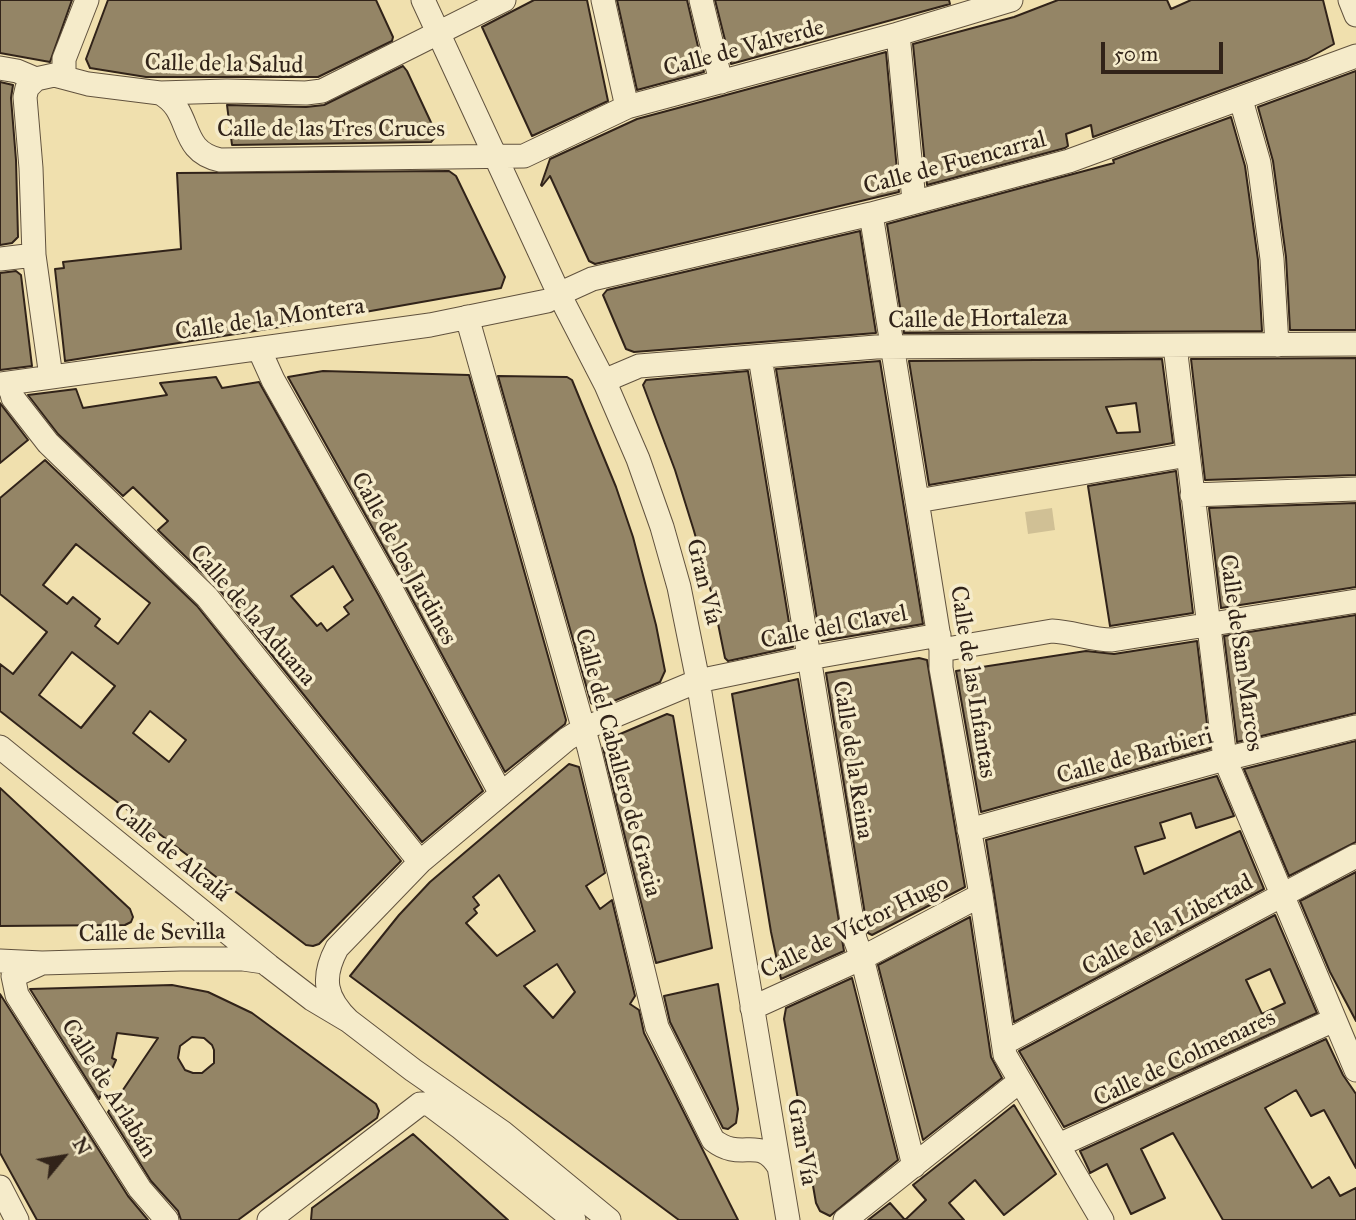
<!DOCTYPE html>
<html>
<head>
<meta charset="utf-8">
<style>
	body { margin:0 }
	#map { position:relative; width:1356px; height:1220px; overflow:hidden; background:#f0e0ae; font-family:"IM FELL Great Primer",serif }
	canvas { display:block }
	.north { position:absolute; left:28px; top:1122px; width:70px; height:70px; -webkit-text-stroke:5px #f5ebca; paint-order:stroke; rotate:60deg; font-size:19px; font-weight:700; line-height:28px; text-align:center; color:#312319 }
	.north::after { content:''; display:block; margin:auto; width:24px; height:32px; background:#312319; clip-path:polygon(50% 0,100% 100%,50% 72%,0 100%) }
	.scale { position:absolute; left:1101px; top:42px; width:122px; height:32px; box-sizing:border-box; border:4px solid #312319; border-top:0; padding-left:9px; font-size:21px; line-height:24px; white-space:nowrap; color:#312319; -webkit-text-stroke:5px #f5ebca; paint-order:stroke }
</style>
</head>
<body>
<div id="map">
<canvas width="1356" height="1220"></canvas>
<div class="north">N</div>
<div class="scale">50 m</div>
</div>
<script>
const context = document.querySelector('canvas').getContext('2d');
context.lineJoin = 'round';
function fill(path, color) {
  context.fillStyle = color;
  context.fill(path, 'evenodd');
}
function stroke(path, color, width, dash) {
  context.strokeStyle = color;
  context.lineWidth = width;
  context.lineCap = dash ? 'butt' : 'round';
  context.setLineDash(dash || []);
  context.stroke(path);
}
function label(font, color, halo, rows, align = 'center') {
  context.font = font + ' "IM FELL Great Primer",serif';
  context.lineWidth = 7;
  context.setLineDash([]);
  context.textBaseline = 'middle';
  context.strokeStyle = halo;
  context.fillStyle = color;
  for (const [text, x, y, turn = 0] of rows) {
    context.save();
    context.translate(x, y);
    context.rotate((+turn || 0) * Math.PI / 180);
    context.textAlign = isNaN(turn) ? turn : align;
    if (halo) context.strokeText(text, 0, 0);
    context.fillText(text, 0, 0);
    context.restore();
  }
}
fill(new Path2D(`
	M 1052,508 L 1055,530 L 1028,534 L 1025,512 Z`), '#d0c095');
const building = new Path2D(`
	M 0,0 L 72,0 L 50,62 L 0,53 Z
	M 108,0 L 376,0 L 393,37 L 392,41 L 318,77 L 146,77 L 90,68 L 86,59 Z
	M 534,0 L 587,0 L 608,101 L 532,136 L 482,27 Z
	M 617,0 L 687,0 L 704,72 L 637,90 Z
	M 715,0 L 949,0 L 950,4 L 731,64 Z
	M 1058,0 L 1167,0 L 1171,9 L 1191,0 L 1323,0 L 1334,44 L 1307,59 L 1093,137 L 1091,125 L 1066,134 L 1068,146 L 1065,148 L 927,185 L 913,44 L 1014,17 Z
	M 886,52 L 899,192 L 595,264 L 589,261 L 550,176 L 542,186 L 541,185 L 550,159 L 637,119 Z
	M 403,66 L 407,71 L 435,131 L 436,136 L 431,142 L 232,145 L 227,105 L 306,107 L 324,105 Z
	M 1356,71 L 1356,330 L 1290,330 L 1286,257 L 1273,161 L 1258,107 Z
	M 0,82 L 13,85 L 11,98 L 16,160 L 18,237 L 12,243 L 0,245 Z
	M 1231,117 L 1245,166 L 1258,260 L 1262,331 L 904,333 L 887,224 L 1114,163 L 1113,160 Z
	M 449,171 L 456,176 L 505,277 L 501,288 L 280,327 L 65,361 L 55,269 L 64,268 L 63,262 L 181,249 L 177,173 Z
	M 860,231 L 876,333 L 634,352 L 626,349 L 603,295 L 607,290 Z
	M 16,271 L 21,275 L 32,366 L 0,370 L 0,273 Z
	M 1356,358 L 1356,475 L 1205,480 L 1191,359 Z
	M 1162,359 L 1173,443 L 929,485 L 909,361 ZM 1136,403 L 1140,432 L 1117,433 L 1106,407 Z
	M 880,361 L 923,624 L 822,641 L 820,638 L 776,369 Z
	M 323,371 L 469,375 L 566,720 L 565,724 L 505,772 L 403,582 L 288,377 Z
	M 748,371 L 793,647 L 728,661 L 725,658 L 713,599 L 694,531 L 675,470 L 643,385 L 646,380 Z
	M 498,376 L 567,377 L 572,380 L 616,487 L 633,537 L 656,625 L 665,671 L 660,682 L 599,707 L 591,703 Z
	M 216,377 L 222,388 L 259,382 L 379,596 L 483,791 L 422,842 L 218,588 L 158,530 L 168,521 L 133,487 L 123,496 L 58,434 L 28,395 L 76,389 L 83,408 L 167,395 L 160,383 ZM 333,566 L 353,600 L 344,607 L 349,614 L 327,631 L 321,623 L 317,626 L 291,596 Z
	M 0,403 L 28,440 L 0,463 Z
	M 45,460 L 197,606 L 401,861 L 319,944 L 313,946 L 306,945 L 75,770 L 0,711 L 0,664 L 13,674 L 47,632 L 0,594 L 0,498 ZM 76,544 L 150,603 L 118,644 L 95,626 L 100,619 L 73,597 L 67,604 L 43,585 ZM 72,652 L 115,686 L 81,728 L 39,695 ZM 150,711 L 186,740 L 169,762 L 133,733 Z
	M 1176,471 L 1193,613 L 1110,626 L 1088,486 Z
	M 1356,503 L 1356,587 L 1221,608 L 1209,508 Z
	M 1356,615 L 1356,713 L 1237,742 L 1224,636 Z
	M 1197,641 L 1210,749 L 981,812 L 956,671 L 1086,651 L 1114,654 Z
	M 919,658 L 927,660 L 965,887 L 872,935 L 868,933 L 826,673 Z
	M 798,679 L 844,951 L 781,979 L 771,932 L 732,694 Z
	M 667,714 L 673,716 L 674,721 L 712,948 L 656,963 L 603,748 L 613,737 Z
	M 1356,741 L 1356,842 L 1289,876 L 1244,769 Z
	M 569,764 L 579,767 L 605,873 L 586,886 L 600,909 L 612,900 L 635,996 L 630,1004 L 639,1010 L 644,1033 L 738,1220 L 679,1220 L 350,976 L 399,915 L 430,882 ZM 499,875 L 535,931 L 497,956 L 466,923 L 477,913 L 474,909 L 479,905 L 473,897 ZM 557,964 L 575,992 L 553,1018 L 524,986 Z
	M 1217,776 L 1234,816 L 1196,828 L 1191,813 L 1160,823 L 1165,838 L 1135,847 L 1144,874 L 1240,831 L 1264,889 L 1014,1022 L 986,840 Z
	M 0,788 L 130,909 L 133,917 L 131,922 L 125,925 L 0,926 Z
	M 1356,872 L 1356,1021 L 1330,972 L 1300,901 Z
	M 1275,915 L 1317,1013 L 1064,1127 L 1019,1051 ZM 1270,969 L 1285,1003 L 1262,1014 L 1246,980 Z
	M 970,917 L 991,1057 L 1002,1078 L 923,1140 L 878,965 Z
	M 852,978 L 898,1160 L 830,1216 L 820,1211 L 816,1203 L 784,1019 L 786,1008 Z
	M 718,984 L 738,1109 L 736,1123 L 728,1129 L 723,1128 L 670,1022 L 664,996 Z
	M 172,985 L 208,992 L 252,1013 L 376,1104 L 379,1111 L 377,1118 L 238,1220 L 181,1220 L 178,1211 L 151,1181 L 108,1112 L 158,1038 L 117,1033 L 112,1058 L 116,1060 L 99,1099 L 30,989 ZM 192,1037 L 204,1038 L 212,1045 L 214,1050 L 214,1063 L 202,1073 L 193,1073 L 185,1070 L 178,1058 L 180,1046 Z
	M 0,994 L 128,1196 L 148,1220 L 37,1220 L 0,1153 Z
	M 1326,1039 L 1343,1075 L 1356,1094 L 1356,1168 L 1324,1110 L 1311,1116 L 1296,1090 L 1265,1108 L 1312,1188 L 1329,1177 L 1340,1196 L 1356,1188 L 1356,1220 L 1223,1220 L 1173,1133 L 1141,1149 L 1165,1198 L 1131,1214 L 1107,1164 L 1090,1173 L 1089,1170 L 1080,1151 Z
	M 1014,1105 L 1056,1174 L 1004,1215 L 975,1180 L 949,1203 L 964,1220 L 868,1220 L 890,1203 L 905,1220 L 926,1200 L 913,1185 Z
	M 413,1134 L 508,1220 L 311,1220 L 312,1208 Z`);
fill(building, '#948566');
stroke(building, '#312319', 2);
const minor = new Path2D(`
	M 423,0 L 559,294 L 606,385 L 638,459 L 662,527 L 679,587 L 698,681 L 788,1220
	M 603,0 L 627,107
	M 701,0 L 721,82
	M 1350,0 L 1356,15
	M 898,34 L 914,201
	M 0,68 L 17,71 L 36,79 L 54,75 L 88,84 L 160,93 L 227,91 L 306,93 L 322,91 L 504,0
	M 64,77 L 64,59 L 87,0
	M 36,79 L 27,88 L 25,97 L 31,168 L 34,255 L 51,377
	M 160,93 C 194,111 177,151 220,160 L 524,156 L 627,107 L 898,34 L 1011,0
	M 1241,100 L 1259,163 L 1272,259 L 1277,345
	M 871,214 L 941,650 L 941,668 L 981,895 L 1005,1055 L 1102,1220
	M 0,259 L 34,255
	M 559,294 L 592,279 L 871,214 L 1069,161 L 1356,56
	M 467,317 L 589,748 L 657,1027 L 713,1140 C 742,1163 759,1134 779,1167
	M 1175,346 L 1225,759 L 1356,1070
	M 259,349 L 273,380 L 391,589 L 501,794
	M 760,357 L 855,939 L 862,958 L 914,1166
	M 9,383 L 13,398 L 48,443 L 207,597 L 420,862
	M 0,384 L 430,325 L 547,301
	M 606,385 L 613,377 L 639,366 L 876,347 L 1356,344
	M 1192,495 L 1356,489
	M 917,501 L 1188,455
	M 941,650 L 1052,631 C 1073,632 1091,640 1112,640 L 1356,601
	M 0,747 L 269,966 L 312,999 L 349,1021 L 413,1070 L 502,1132 L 609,1220
	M 969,830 L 1225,759 L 1356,727
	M 0,961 L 42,963 L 180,959 L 243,959 L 264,962
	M 42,963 L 13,976 L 17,995 L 140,1189 L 167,1220
	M 752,1008 L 862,958 L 981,895
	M 349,1021 C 325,998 321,978 337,948 L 420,862 L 567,739 L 583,729 L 698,681 L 809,658 L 939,635
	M 1004,1043 L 1356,856
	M 420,1104 L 429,1104 L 461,1128 L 574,1220
	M 1059,1145 L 1334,1020
	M 0,1187 L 17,1220
	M 269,1220 L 420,1104
	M 845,1220 L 1020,1081`);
stroke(minor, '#61523e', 25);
stroke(minor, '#f5ebca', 23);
label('24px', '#312319', '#f5ebca', [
	["Calle de Valverde",744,49,-15],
	["Calle de la Salud",224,65,1],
	["Calle de las Tres Cruces",331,130],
	["Calle de Fuencarral",955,164,-15],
	["Calle de la Montera",270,320,-8],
	["Calle de Hortaleza",978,320,-1],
	["Calle de los Jardines",403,559,61],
	["Gran Vía",703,582,76],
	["Calle de la Aduana",252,616,49],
	["Calle del Clavel",834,628,-11],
	["Calle de San Marcos",1240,653,82],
	["Calle de las Infantas",972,682,81],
	["Calle de Barbieri",1135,757,-15],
	["Calle de la Reina",852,760,81],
	["Calle del Caballero de Gracia",617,763,75],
	["Calle de Alcalá",171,853,39],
	["Calle de la Libertad",1168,926,-28],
	["Calle de Víctor Hugo",855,928,-26],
	["Calle de Sevilla",152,934,-1],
	["Calle de Colmenares",1185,1059,-25],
	["Calle de Arlabán",108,1089,58],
	["Gran Vía",801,1142,80]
]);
</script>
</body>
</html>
